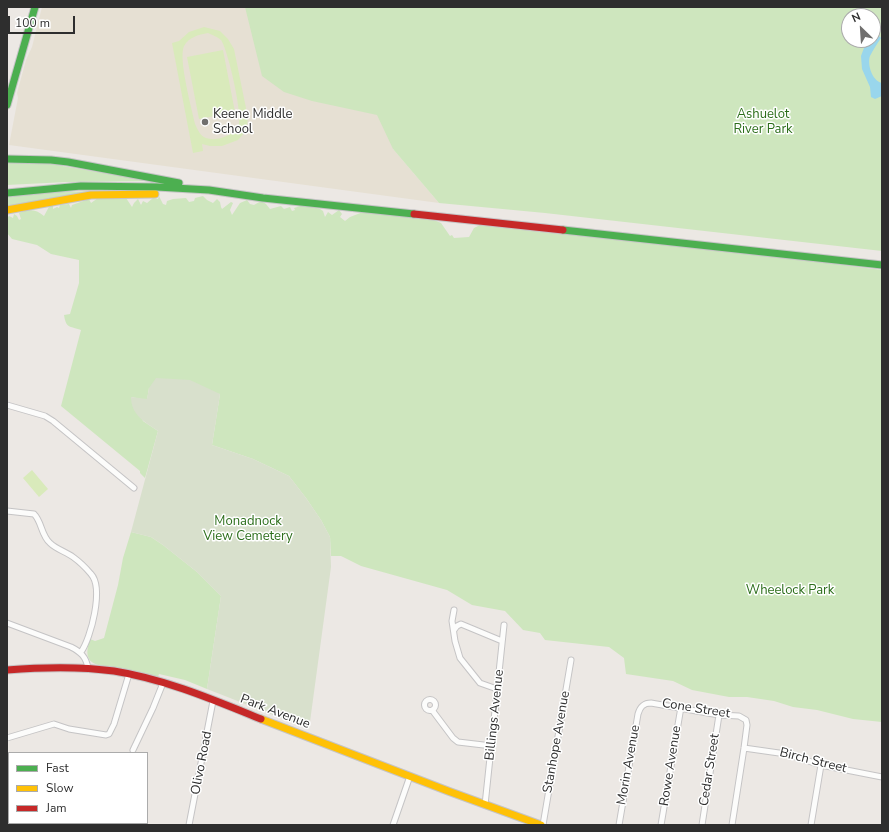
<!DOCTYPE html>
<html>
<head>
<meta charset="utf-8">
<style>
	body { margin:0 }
	#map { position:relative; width:889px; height:832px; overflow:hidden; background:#ece8e4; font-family:"Nunito Sans",sans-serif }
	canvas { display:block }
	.frame { position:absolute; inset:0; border:8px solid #2e2e2e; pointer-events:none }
	.legend { position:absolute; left:8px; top:752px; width:140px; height:72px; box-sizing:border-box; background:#fff; border:1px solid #ababab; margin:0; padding:5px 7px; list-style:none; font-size:12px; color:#2e2e2e }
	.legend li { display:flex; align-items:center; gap:8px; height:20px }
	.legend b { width:20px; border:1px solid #ababab }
	.north { position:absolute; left:841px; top:8px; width:40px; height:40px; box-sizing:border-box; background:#fff; border:1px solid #ababab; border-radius:50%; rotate:335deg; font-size:11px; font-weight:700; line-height:16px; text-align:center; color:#2e2e2e }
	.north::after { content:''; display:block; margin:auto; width:14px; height:18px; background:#706f6e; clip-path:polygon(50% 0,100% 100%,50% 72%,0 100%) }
	.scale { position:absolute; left:8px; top:16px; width:67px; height:18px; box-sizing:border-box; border:2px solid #2e2e2e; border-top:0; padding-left:5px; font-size:12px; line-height:14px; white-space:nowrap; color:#2e2e2e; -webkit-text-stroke:3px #fff; paint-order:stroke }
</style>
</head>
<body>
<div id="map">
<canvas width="889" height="832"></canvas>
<div class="frame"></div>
<ul class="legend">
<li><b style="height:5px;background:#4caf50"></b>Fast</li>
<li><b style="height:5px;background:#ffc107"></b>Slow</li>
<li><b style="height:5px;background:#c62828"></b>Jam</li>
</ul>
<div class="north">N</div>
<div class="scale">100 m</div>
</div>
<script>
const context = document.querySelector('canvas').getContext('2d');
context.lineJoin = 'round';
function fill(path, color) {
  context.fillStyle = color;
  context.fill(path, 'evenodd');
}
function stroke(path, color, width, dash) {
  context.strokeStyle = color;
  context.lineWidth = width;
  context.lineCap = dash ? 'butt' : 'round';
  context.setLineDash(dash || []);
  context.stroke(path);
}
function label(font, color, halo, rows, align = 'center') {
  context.font = font + ' "Nunito Sans",sans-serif';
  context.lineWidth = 3;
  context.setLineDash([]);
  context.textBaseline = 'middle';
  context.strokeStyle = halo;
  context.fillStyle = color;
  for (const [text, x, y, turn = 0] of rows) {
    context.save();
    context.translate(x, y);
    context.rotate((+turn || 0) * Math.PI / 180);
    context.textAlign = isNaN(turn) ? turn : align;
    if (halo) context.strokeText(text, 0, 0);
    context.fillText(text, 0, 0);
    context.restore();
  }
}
fill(new Path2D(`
	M 42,7 L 293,7 L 398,99 L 393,149 L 439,203 L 9,145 L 18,98 L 17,93 L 26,60 L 32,47 Z`), '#e6e0d3');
fill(new Path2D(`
	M 245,7 L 882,7 L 882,251 L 545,213 L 439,203 L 393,149 L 377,115 L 312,101 L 284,92 L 262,76 ZM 849,16 L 873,16 L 873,40 L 849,40 Z
	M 7,161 L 51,164 L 150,181 L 66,182 L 7,185 Z
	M 108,191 L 7,208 L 7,196 L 49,192 Z
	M 124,195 L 132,207 L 134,203 L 138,199 L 141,205 L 143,201 L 147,203 L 153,198 L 158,199 L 159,196 L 163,204 L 166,205 L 167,201 L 173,199 L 186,198 L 189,202 L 194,201 L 195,198 L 203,196 L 207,200 L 213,203 L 217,199 L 220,202 L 221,207 L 222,209 L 231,202 L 233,203 L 230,210 L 232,215 L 240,203 L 247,200 L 250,204 L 254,205 L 261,201 L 266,204 L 270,209 L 281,206 L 284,209 L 290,207 L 292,211 L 295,210 L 294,208 L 304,205 L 320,209 L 323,211 L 325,217 L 328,212 L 332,215 L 339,210 L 342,214 L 340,217 L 345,221 L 350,217 L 363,212 L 434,220 L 441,223 L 450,236 L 452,235 L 454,238 L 469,237 L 474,228 L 480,225 L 827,263 L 882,270 L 882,722 L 853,719 L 817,710 L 793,707 L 774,701 L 747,697 L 729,697 L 692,690 L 673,681 L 626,674 L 624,658 L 609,647 L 545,640 L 540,633 L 523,630 L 505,611 L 472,605 L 447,590 L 361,566 L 341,556 L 331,556 L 330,537 L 321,520 L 306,498 L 289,476 L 253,459 L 212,445 L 220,394 L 149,388 L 147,400 L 131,397 L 143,421 L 158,431 L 145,478 L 140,473 L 140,471 L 61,406 L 81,330 C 69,326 66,328 64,315 L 70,314 L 79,283 L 79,260 L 51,254 L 37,245 L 12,239 L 7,233 L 7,218 L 9,216 L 13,218 L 14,214 L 17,216 L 19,220 L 21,219 L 19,213 C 28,209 36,209 44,216 L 50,205 L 53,205 L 53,209 L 57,207 L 59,208 L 60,205 L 69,204 L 71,208 L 72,205 L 89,199 L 91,203 L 98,198 Z
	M 131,532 L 151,537 L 163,545 L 197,572 L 221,596 L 207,689 L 185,680 L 159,674 L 158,677 C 145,674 133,671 120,668 C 100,665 80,668 90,639 L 95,641 L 104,638 L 118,585 L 123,558 Z
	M 9,806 L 9,823 L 59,823 L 62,825 L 7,825 L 7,808 Z`), '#cee6be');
fill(new Path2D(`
	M 156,378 L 190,380 L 220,394 L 212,445 L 253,459 L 289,476 L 306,498 L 321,520 L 330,537 L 331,567 L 309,729 L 207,689 L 221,596 L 197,572 L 163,545 L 151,537 L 131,532 L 158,431 C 145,422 131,415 131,397 L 147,399 L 149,388 Z`), '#d8e0cc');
fill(new Path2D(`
	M 204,27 L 220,31 L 228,39 L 234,49 L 248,118 L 246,131 L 238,140 L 222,146 L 210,146 L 202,144 L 203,151 L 193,153 L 172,43 L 179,41 L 189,32 ZM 208,33 C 212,35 218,37 221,40 C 228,50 242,112 239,123 C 236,135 217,142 206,138 C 200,136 198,130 195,124 C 192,109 178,59 184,46 C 189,37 198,35 208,33 Z
	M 223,50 L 235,112 L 199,119 L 187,57 Z
	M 32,470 L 48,489 L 39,497 L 23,478 Z`), '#d9eabb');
fill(new Path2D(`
	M 873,36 L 879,36 L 881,38 C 877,44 873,50 870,56 C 867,64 872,81 882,83 L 882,96 L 875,99 L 871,97 L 870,87 L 862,69 L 861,56 L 864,48 L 869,40 L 873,40 Z`), '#99d6ec');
const street = new Path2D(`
	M 7,405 L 45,416 L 53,421 L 134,488
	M 7,511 L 34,514 C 42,522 41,535 50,543 C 56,549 66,552 73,557 C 80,562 86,568 91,574 C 104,588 91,638 81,652
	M 454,610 L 452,621 L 455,641 L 460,658 L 480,683 L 497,689
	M 7,623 L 71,647 C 81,652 86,657 88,668
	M 454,630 L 457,626 L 461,624 L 502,641
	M424.5 705a5.5 5.5 0 1 1 11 0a5.5 5.5 0 1 1-11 0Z
	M 432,710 L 453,738 L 458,742 L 492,746
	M 7,738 L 54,724 L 69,729 L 106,735 L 109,734 L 114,724 L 129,674
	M 744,748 L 786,754 L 821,765 L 882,777
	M 133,750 L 153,708 L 163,683
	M 485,805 L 504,625
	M 115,823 L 117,825
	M 189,825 L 213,701
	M 393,825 L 410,776
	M 543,825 L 571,660
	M 619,825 L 638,714 C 640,707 643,703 651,703 L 719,715 L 739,716 L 746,720 L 747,725 L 744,748 L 732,825
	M 661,825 L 681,707
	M 702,825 L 719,715
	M 811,825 L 821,765`);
const fast = new Path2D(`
	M 7,105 L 35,7
	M 7,159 L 51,160 L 68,162 L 179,183
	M 7,193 L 81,186 L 157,187 L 209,190 L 263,198 L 414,214
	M 563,230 L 882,265`);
const slow = new Path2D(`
	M 7,210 L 91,195 L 155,194
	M 261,719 L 448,791 L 541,825`);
const jam = new Path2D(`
	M 414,214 L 563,230
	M 7,670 C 43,667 78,666 114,671 C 165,679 214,700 261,719`);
stroke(street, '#c5c4c5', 7);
stroke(fast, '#c5c4c5', 9);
stroke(slow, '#c5c4c5', 9);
stroke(jam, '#c5c4c5', 9);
stroke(street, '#fcfcfb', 5);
stroke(fast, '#4caf50', 7);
stroke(slow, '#ffc107', 7);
stroke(jam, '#c62828', 7);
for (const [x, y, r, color] of [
	[205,122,4,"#706f6e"]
]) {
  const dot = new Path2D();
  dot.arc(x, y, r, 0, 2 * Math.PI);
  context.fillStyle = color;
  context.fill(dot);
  stroke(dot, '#fff', 1.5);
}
label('13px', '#2e2e2e', '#fff', [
	["Keene Middle",213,115],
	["School",213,130]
], 'left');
label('13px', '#2c6e1b', '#fff', [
	["Ashuelot",763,115],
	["River Park",763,130],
	["Monadnock",248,522],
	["View Cemetery",248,537],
	["Wheelock Park",790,591]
]);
label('13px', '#2e2e2e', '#fff', [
	["Cone Street",696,709,9],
	["Park Avenue",275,712,21],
	["Billings Avenue",495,715,-84],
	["Stanhope Avenue",557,742,-80],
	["Birch Street",813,761,14],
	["Olivo Road",202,763,-79],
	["Morin Avenue",629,765,-80],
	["Rowe Avenue",671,766,-81],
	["Cedar Street",710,770,-81]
]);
</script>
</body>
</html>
